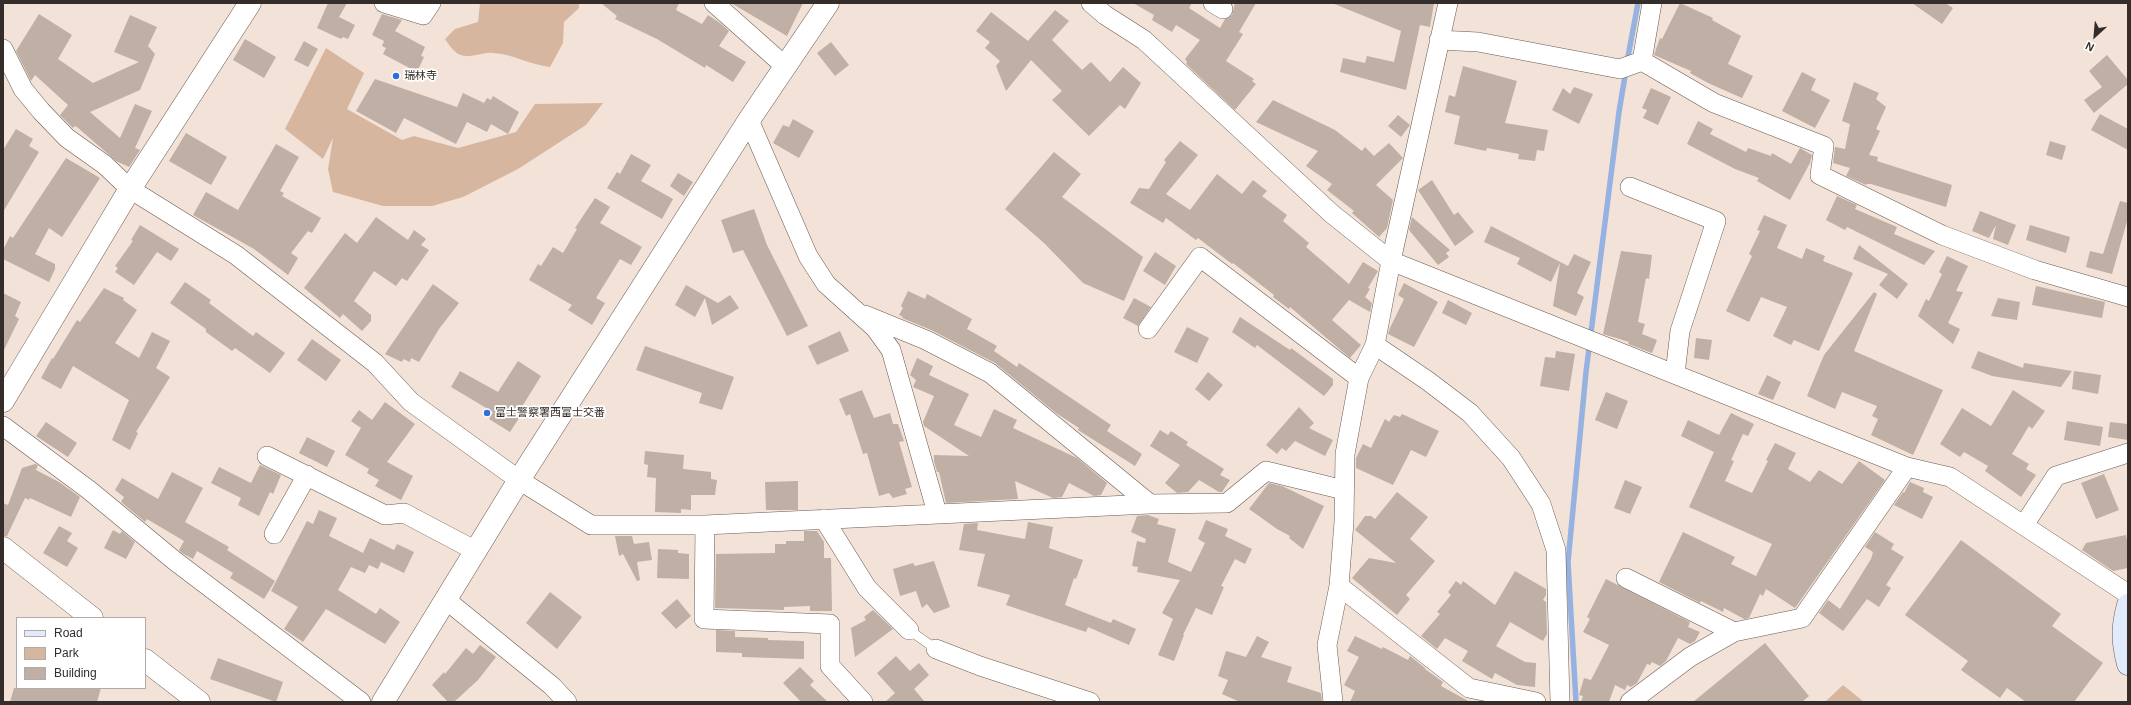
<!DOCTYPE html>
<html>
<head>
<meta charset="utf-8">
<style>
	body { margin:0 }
	#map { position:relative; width:2131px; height:705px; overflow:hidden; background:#f3e2d7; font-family:Arial,sans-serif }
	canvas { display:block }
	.frame { position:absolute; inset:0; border:4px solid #342d29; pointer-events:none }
	.legend { position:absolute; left:16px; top:617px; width:130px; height:72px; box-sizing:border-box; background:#fff; border:1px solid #aeaba9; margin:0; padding:5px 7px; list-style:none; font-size:12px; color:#342d29 }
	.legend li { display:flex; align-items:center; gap:8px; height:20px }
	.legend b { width:20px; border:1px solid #aeaba9 }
	.north { position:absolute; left:2075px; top:16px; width:40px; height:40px; -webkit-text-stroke:3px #fff; paint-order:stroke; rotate:206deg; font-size:11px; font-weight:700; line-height:16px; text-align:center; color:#342d29 }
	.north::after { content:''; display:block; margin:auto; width:14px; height:18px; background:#342d29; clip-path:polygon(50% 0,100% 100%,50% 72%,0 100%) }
</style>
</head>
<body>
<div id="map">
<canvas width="2131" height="705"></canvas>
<div class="frame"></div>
<ul class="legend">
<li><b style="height:5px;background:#e1ebfc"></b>Road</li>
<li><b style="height:11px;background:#d7b69f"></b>Park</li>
<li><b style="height:11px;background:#bfafa4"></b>Building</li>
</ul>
<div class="north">N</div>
</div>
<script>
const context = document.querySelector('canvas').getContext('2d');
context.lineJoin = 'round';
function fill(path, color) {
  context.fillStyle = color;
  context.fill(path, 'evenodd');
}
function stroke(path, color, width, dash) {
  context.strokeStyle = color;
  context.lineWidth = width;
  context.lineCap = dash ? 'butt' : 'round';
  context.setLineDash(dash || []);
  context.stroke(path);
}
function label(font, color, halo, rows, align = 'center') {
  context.font = font + ' Arial,"Noto Sans JP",sans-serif';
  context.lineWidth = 3.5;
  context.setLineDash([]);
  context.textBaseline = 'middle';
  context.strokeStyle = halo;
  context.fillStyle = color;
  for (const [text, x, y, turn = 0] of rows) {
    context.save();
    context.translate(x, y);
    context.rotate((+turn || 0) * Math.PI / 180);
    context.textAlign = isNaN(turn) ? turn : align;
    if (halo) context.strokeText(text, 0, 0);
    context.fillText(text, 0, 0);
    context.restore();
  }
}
fill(new Path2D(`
	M 480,3 L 579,3 L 579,8 L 564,22 L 563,43 L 550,67 C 530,65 513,54 493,53 C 484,52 474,57 465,56 C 455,55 450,46 445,39 L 455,29 L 478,22 Z
	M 326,48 L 364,73 L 347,109 L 402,140 L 414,136 L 458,148 L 516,132 L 535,104 L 603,103 L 586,125 L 518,169 L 463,197 L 432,206 L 383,206 L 333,192 L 328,169 L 333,138 L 323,159 L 285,129 Z
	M 1843,685 L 1864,702 L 1825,702 Z`), '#d7b69f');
stroke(new Path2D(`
	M 1627,62 L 1638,3
	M 1576,702 L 1568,562 L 1586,372 L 1619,112 L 1626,70`), '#96b2e0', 5.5);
fill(new Path2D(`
	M 328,3 L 347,3 L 339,17 L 355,25 L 348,39 L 343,37 L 341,39 L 317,28 Z
	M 601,3 L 679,3 L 676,10 L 702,24 L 708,15 L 720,23 L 729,31 L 719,46 L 746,62 L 733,82 L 706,65 L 705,68 L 657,39 L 615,19 L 617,16 Z
	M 731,3 L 803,3 L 787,36 Z
	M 1133,3 L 1192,3 L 1189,8 L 1220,28 L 1225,19 L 1232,15 L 1235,3 L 1256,3 L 1239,32 L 1243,34 L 1226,61 L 1254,79 L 1252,81 L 1256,84 L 1235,110 L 1186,64 L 1187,62 L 1185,59 L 1200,40 L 1176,25 L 1172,32 L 1152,20 L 1154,15 Z
	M 1332,3 L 1434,3 L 1430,27 L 1420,25 L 1406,90 L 1340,72 L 1343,58 L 1365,63 L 1367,56 L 1394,62 L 1401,31 Z
	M 1680,3 L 1713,18 L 1712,20 L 1741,36 L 1728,64 L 1753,76 L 1742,98 L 1708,83 L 1690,73 L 1691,71 L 1654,55 L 1660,38 L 1662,39 Z
	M 1912,3 L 1945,3 L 1953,8 L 1942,24 Z
	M 1055,10 L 1069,21 L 1052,40 L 1082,70 L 1091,62 L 1110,82 L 1123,67 L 1141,83 L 1125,109 L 1120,105 L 1089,136 L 1052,100 L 1062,91 L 1031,60 L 1006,91 L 996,66 L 1000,61 L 985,48 L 990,42 L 976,31 L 991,12 L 1028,41 Z
	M 39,14 L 72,35 L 58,59 L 93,83 L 139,62 L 114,52 L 130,15 L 157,27 L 148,46 L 155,54 L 140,90 L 90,112 L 120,138 L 135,104 L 152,111 L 135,148 L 140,150 L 129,167 L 116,161 L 77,127 L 75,126 L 73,128 L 60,115 L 68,105 L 35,75 L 31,81 L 16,51 Z
	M 382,14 L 402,20 L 395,31 L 425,47 L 421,56 L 424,57 L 417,72 L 383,54 L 386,48 L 382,46 L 384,41 L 372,35 Z
	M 245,39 L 276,57 L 264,78 L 233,60 Z
	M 304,41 L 318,49 L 308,67 L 294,60 Z
	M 831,42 L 849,65 L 835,76 L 817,53 Z
	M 2107,55 L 2128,80 L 2128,84 L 2094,113 L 2084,100 L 2102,87 L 2089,71 Z
	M 1463,66 L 1517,81 L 1505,123 L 1548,130 L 1544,151 L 1537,150 L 1535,161 L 1518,159 L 1519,154 L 1487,148 L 1486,151 L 1454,144 L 1460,116 L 1445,112 L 1449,95 L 1455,97 Z
	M 1802,72 L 1816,79 L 1811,90 L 1830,100 L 1815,128 L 1782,111 Z
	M 375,79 L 457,107 L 463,93 L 484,103 L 487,98 L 491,100 L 493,96 L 519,112 L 508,134 L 491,124 L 487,132 L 467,122 L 456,144 L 404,118 L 396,133 L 356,111 Z
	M 1854,82 L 1879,93 L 1876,99 L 1886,107 L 1876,129 L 1880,131 L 1869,155 L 1878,157 L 1877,161 L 1952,185 L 1946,207 L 1871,184 L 1867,184 L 1866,185 L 1846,176 L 1850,168 L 1833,163 L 1835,147 L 1845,149 L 1850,124 L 1842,121 Z
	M 1574,87 L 1593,94 L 1579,124 L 1552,110 L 1563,88 L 1570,94 Z
	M 1651,88 L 1671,97 L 1658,125 L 1643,118 L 1647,110 L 1642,108 Z
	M 1273,100 L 1335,130 L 1362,151 L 1365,147 L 1374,156 L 1389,143 L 1403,158 L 1376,185 L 1393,200 L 1387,228 L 1379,237 L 1352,213 L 1354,211 L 1327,190 L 1332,184 L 1306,166 L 1318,151 L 1256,122 Z
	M 2100,114 L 2128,129 L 2128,150 L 2091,130 Z
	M 1398,115 L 1410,125 L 1401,137 L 1388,126 Z
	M 793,119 L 814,131 L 799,158 L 773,143 L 783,125 L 789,127 Z
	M 1698,121 L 1713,129 L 1710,134 L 1746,152 L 1748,148 L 1771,156 L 1772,153 L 1791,164 L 1800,148 L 1812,155 L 1810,163 L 1790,200 L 1757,181 L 1759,178 L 1735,169 L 1687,144 Z
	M 16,129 L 33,139 L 29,146 L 39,152 L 3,212 L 3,150 Z
	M 186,133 L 227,157 L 211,185 L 169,161 Z
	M 1180,141 L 1198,155 L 1166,194 L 1190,210 L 1217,174 L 1242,194 L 1253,180 L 1267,191 L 1262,196 L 1287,215 L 1283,221 L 1309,243 L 1306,247 L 1349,284 L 1363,262 L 1378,271 L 1368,288 L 1370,289 L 1365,297 L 1372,303 L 1370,312 L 1349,300 L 1332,320 L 1361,345 L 1350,358 L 1290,307 L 1289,309 L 1273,297 L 1274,295 L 1233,263 L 1232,264 L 1198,238 L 1196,240 L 1166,218 L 1163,223 L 1130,203 L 1139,188 L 1149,189 L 1166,162 L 1164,160 Z
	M 2050,141 L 2066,146 L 2062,160 L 2046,155 Z
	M 276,144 L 299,157 L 280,191 L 284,193 L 282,196 L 321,218 L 312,233 L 308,231 L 291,253 L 298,258 L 288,275 L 254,249 L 193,215 L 206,192 L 238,210 Z
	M 1054,152 L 1081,174 L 1062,197 L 1143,257 L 1124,301 L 1083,283 L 1044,243 L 1005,209 Z
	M 631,154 L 651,165 L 641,181 L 673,199 L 662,219 L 607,188 L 617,172 L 620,174 Z
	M 66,158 L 100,178 L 62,237 L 49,228 L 35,254 L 55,264 L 55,269 L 49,282 L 3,259 L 3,250 L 10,236 L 13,238 Z
	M 678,173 L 693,182 L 684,196 L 670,186 Z
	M 1432,180 L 1454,215 L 1458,212 L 1474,232 L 1455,246 L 1418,190 Z
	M 1837,196 L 1857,205 L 1855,209 L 1897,227 L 1894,234 L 1935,251 L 1924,265 L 1847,227 L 1845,230 L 1826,220 Z
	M 595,198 L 610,207 L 600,223 L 642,247 L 631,265 L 620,259 L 596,298 L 605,303 L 592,325 L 568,310 L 572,305 L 529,280 L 538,264 L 541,266 L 553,247 L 563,253 L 577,229 L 575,228 Z
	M 2120,201 L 2128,203 L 2128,218 L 2112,274 L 2086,267 L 2090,251 L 2103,254 Z
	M 754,209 L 767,245 L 808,326 L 787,336 L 743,250 L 733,253 L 721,220 Z
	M 1980,211 L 2016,225 L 2008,245 L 1993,239 L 1996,225 L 1989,238 L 1972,231 Z
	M 1764,215 L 1787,225 L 1777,248 L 1802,259 L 1806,248 L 1825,256 L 1823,261 L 1853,273 L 1819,351 L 1794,340 L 1791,345 L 1773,336 L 1787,307 L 1761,297 L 1749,322 L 1726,311 L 1752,256 L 1749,254 L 1760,231 L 1757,230 Z
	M 376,217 L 408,240 L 414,230 L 426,239 L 421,245 L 429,250 L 407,281 L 402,278 L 396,286 L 374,271 L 354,301 L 371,315 L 371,321 L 362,331 L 343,314 L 340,318 L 304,288 L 345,233 L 357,243 Z
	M 1412,217 L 1450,250 L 1446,253 L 1449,257 L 1438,265 L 1409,230 Z
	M 140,225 L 179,249 L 171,261 L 157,252 L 134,285 L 115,272 L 118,268 L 115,266 L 133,241 L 131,240 Z
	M 2030,225 L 2070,237 L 2066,253 L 2026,240 Z
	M 1491,226 L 1568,266 L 1574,254 L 1591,262 L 1577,293 L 1584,297 L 1576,316 L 1553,306 L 1560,263 L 1551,282 L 1517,264 L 1520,258 L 1484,242 Z
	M 1859,245 L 1908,284 L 1897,299 L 1879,285 L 1888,274 L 1853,259 Z
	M 1621,251 L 1652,255 L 1649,279 L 1646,278 L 1638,322 L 1645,324 L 1642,334 L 1657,340 L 1652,353 L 1628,344 L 1629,342 L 1603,334 Z
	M 1155,252 L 1176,266 L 1165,285 L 1143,271 Z
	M 1947,256 L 1968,266 L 1956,291 L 1963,292 L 1948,323 L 1960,329 L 1953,344 L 1918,316 L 1926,299 L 1929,301 L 1942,274 L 1939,272 Z
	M 185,282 L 211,300 L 209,303 L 253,336 L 256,332 L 285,353 L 270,373 L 235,348 L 232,351 L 206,332 L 206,329 L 170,303 Z
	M 1404,283 L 1438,302 L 1414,347 L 1388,334 L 1390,328 L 1404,299 L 1398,295 Z
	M 433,284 L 459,303 L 439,329 L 419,362 L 411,358 L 410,362 L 403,359 L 402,362 L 385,354 Z
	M 686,285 L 718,303 L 730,295 L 739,308 L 712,325 L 705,298 L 695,317 L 675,305 Z
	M 2036,286 L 2105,302 L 2102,318 L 2032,305 Z
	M 104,288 L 124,298 L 123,300 L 137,310 L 115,343 L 139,358 L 152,332 L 170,341 L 156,368 L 170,377 L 136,432 L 138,433 L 130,450 L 112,440 L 129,400 L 73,366 L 61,389 L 41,378 L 52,358 L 53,359 L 77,320 L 80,322 Z
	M 908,291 L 925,299 L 927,294 L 972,319 L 967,329 L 997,346 L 994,351 L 1017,367 L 1019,363 L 1111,425 L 1107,431 L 1142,454 L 1135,466 L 1078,430 L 1079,428 L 1056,413 L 995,363 L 931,330 L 902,318 L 903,317 L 899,315 L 903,308 L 901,306 Z
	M 1874,292 L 1877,294 L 1854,351 L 1943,390 L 1913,455 L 1871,435 L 1878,419 L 1872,416 L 1877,406 L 1842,392 L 1835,409 L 1807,396 L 1824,355 Z
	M 3,293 L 21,302 L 15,316 L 19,319 L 3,352 Z
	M 1134,298 L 1151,307 L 1138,326 L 1123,318 Z
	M 1998,298 L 2020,302 L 2017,320 L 1991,316 Z
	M 1448,300 L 1472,313 L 1466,325 L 1442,313 Z
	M 1240,317 L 1290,350 L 1291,348 L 1333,379 L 1333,385 L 1324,396 L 1257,345 L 1255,348 L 1232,332 Z
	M 1187,327 L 1209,338 L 1197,363 L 1174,352 Z
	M 840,331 L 849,351 L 817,365 L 808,346 Z
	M 1696,338 L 1712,340 L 1709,360 L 1694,358 Z
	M 312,339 L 341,360 L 326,381 L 297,360 Z
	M 645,346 L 734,377 L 722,410 L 699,403 L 702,393 L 636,370 Z
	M 1556,351 L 1575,354 L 1569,391 L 1540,386 L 1545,357 L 1555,358 Z
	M 1978,351 L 2023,368 L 2024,363 L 2072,371 L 2061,387 L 1992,376 L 1971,368 Z
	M 917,358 L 933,366 L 929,375 L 969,394 L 954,425 L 981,437 L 994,409 L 1017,420 L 1013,428 L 1077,458 L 1107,483 L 1101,495 L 1094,496 L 1069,483 L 1062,497 L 1053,498 L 1015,481 L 1018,499 L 946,503 L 939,472 L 937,472 L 934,461 L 934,455 L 969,456 L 924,426 L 923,422 L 934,396 L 913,387 L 916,380 L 910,375 Z
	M 518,361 L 541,376 L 518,413 L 521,415 L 510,432 L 489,419 L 493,412 L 451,387 L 460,371 L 498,392 Z
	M 2074,371 L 2101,375 L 2098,394 L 2072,389 Z
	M 1208,372 L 1223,385 L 1209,401 L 1195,389 Z
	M 1767,375 L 1781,382 L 1773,400 L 1758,394 Z
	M 862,390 L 874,418 L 890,413 L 893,424 L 898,424 L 904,441 L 899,442 L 912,487 L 905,489 L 907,494 L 893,498 L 889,493 L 879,496 L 867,453 L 863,454 L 850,414 L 846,416 L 839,399 Z
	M 2013,390 L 2045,411 L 2032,429 L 2029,426 L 2012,454 L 2029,464 L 2026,469 L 2036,475 L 2021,497 L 1985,471 L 1988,466 L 1964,452 L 1960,457 L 1940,444 L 1962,408 L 1991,426 Z
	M 1606,392 L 1628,401 L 1617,429 L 1595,420 Z
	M 385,402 L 415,424 L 387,462 L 413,476 L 401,500 L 375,486 L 379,480 L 367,473 L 369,469 L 345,455 L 361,428 L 351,421 L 359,410 L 372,420 Z
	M 1299,407 L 1314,423 L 1309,428 L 1333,440 L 1325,456 L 1295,441 L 1286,451 L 1282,448 L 1277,454 L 1266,445 Z
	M 1731,413 L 1754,424 L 1748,436 L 1743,434 L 1731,460 L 1734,461 L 1725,481 L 1752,493 L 1768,461 L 1766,460 L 1775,443 L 1796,453 L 1788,469 L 1810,482 L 1819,470 L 1842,484 L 1859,461 L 1885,480 L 1795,608 L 1766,589 L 1763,596 L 1760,594 L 1749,618 L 1744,619 L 1724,608 L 1723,612 L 1701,601 L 1700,603 L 1659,582 L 1683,532 L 1735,557 L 1731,564 L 1756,576 L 1772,544 L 1689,507 L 1714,452 L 1681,436 L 1688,420 L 1719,435 Z
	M 1402,414 L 1439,431 L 1426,457 L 1411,450 L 1393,485 L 1356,468 L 1356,458 L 1363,444 L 1371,448 L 1385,419 L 1389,422 L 1394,415 L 1400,417 Z
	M 2067,421 L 2103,427 L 2100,446 L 2064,440 Z
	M 46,422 L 77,443 L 68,457 L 36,436 Z
	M 2110,422 L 2128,424 L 2128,440 L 2108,437 Z
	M 1160,430 L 1168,435 L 1171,431 L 1188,442 L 1186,445 L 1224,469 L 1220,475 L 1230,480 L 1222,492 L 1219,492 L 1199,480 L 1188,492 L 1177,493 L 1165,483 L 1180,465 L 1150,446 Z
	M 307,437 L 335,451 L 327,467 L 299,453 Z
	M 645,451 L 684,455 L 683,469 L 711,472 L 711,479 L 717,480 L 715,495 L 691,495 L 691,510 L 681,509 L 681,513 L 655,512 L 656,478 L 647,477 L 648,465 L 644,464 Z
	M 35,464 L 38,465 L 36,470 L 59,482 L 80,497 L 71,517 L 30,498 L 29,500 L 25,498 L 7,536 L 3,536 L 3,503 L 8,505 L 22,468 Z
	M 260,465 L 281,475 L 273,494 L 270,492 L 259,516 L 238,505 L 241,498 L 211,483 L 219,467 L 251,483 Z
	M 172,472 L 203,488 L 185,522 L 229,547 L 227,550 L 275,581 L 264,599 L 230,578 L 233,573 L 197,551 L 193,559 L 182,553 L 179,550 L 184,541 L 147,519 L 145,522 L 121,502 L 124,497 L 115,490 L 122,478 L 158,499 Z
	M 2104,474 L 2119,510 L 2096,519 L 2081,483 Z
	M 1625,480 L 1642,487 L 1630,514 L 1614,508 Z
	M 798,481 L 798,510 L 766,510 L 765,482 Z
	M 1910,482 L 1924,488 L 1923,492 L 1933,497 L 1922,519 L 1894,505 L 1903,492 L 1904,493 Z
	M 1269,483 L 1282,486 L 1324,506 L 1303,549 L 1289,538 L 1290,536 L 1277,529 L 1249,509 Z
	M 1397,492 L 1428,517 L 1410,539 L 1435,561 L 1406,595 L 1410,599 L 1397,615 L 1352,578 L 1369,558 L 1396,563 L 1355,530 L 1365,516 L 1371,516 L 1375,519 Z
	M 319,510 L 337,518 L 329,536 L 363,553 L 370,538 L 394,550 L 397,544 L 414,552 L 404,573 L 381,562 L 378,569 L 369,565 L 365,573 L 351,567 L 338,590 L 376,614 L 380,608 L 400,622 L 385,644 L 326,609 L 303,642 L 284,629 L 298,607 L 271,591 L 307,521 L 313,524 Z
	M 1148,515 L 1159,519 L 1157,524 L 1176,529 L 1168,562 L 1191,572 L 1205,543 L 1198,539 L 1206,520 L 1228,529 L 1225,536 L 1252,549 L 1245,564 L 1235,559 L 1221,586 L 1224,587 L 1212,615 L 1196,608 L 1183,635 L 1184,635 L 1174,661 L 1158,655 L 1173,619 L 1162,613 L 1180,580 L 1137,572 L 1138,567 L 1132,566 L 1137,541 L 1145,543 L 1146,539 L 1131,532 L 1137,516 Z
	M 1028,522 L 1053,527 L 1049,548 L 1083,560 L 1076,579 L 1074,578 L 1065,605 L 1111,623 L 1113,619 L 1136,629 L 1129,645 L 1088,627 L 1086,632 L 1006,605 L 1010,595 L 977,586 L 985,554 L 959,550 L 964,524 L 978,523 L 977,530 L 1025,539 Z
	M 59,526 L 72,533 L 67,541 L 78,548 L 67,567 L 43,553 Z
	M 113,530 L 120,534 L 122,531 L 135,542 L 126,559 L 104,548 Z
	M 804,531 L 817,531 L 824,542 L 824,558 L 831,558 L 832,611 L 810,611 L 810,606 L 784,607 L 784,610 L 715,608 L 716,554 L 775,553 L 775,544 L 786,544 L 786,541 L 804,541 Z
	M 1875,532 L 1894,544 L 1891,549 L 1904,557 L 1886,585 L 1891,588 L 1879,607 L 1867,599 L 1843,631 L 1819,613 L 1828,600 L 1840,609 L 1871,559 L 1873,552 L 1865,547 Z
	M 2126,535 L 2128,546 L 2128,568 L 2113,571 L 2082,550 L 2086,543 Z
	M 615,536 L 632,536 L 634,544 L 649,542 L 652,560 L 637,562 L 640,580 L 637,581 L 623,554 L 619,556 Z
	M 1961,540 L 2061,614 L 2052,626 L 2103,663 L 2074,702 L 2026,702 L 2007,688 L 2000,698 L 1961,670 L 1968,661 L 1905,615 Z
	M 658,549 L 678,550 L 678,553 L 689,554 L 689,579 L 657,578 Z
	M 934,561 L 950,607 L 934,613 L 927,604 L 922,608 L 916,591 L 900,596 L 893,569 L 913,563 L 915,566 Z
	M 1515,571 L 1546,589 L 1546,595 L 1543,600 L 1546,602 L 1547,634 L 1543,641 L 1510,622 L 1496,646 L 1525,662 L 1536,663 L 1535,687 L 1517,685 L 1495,673 L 1492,679 L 1462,661 L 1468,651 L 1445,638 L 1437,649 L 1421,636 L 1440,614 L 1437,612 L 1451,595 L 1448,592 L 1456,581 L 1461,585 L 1463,581 L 1495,605 Z
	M 1606,579 L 1690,622 L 1688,627 L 1700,632 L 1695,641 L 1690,644 L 1678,638 L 1666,661 L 1660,666 L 1652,662 L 1650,665 L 1647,664 L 1637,683 L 1631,687 L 1627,685 L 1625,690 L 1615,685 L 1609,702 L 1581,702 L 1583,696 L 1579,695 L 1584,678 L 1591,680 L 1609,645 L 1583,632 L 1590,619 L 1587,617 Z
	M 550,592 L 582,617 L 557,649 L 526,623 Z
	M 677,599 L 691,616 L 676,629 L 661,613 Z
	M 873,610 L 893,629 L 855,657 L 851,628 L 866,620 L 864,617 Z
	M 716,630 L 735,631 L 735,637 L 768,638 L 768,640 L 804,641 L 804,659 L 742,657 L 742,653 L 716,652 Z
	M 1257,636 L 1269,642 L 1261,657 L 1292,667 L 1287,682 L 1321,693 L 1322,702 L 1240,702 L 1222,694 L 1228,680 L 1218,676 L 1226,651 L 1246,657 Z
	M 1355,636 L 1382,649 L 1383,647 L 1408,660 L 1410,656 L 1425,668 L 1425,669 L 1443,682 L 1441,686 L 1470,702 L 1350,702 L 1355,691 L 1344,685 L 1359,657 L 1347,651 Z
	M 1765,643 L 1809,696 L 1802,702 L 1693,702 Z
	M 480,645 L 496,657 L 478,680 L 454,702 L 448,702 L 432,685 L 444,672 L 445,674 L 466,648 L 473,654 Z
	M 896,656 L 910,671 L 919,663 L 929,675 L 914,689 L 925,702 L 885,702 L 895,693 L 877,673 Z
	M 218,658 L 283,682 L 276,702 L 210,679 Z
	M 800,667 L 814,681 L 810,685 L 828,702 L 801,702 L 783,683 Z
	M 14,688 L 101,688 L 97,702 L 10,702 Z`), '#bfafa4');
const service = new Path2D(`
	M 909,630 L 936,649`);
const minor = new Path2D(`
	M 384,3 L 423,15 L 431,3
	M 714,3 L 786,67
	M 1091,3 L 1105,15 L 1144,40 L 1332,214 L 1391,261 L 1907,467 L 1950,477 L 2128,594
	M 1213,3 L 1223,9
	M 1439,40 L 1478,42 L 1620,69 L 1642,61 L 1714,103 L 1824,146 L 1820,175 L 1942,235 L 2035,270 L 2128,297
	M 3,49 L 23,89 L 41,111 L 67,138 L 105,165 L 130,189 L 236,255 L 375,363 L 411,402 L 519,480 L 591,525 L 705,525 L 1150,504 L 1227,503 L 1266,471 L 1344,490
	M 1642,61 L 1652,3
	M 749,120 L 808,256 L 826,284 L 875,328 L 891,350 L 937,513
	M 1630,187 L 1716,221 L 1680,331 L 1675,374
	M 865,315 L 926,340 L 990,373 L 1150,504
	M 1148,329 L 1200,257 L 1359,378
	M 1375,345 L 1428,381 L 1470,413 L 1511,458 L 1541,504 L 1556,550 L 1560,702
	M 3,426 L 89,490 L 175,561 L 361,702
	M 267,456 L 385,515 L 404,513 L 476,551
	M 824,519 L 867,588 L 909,630
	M 705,525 L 704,619 L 830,624 L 830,666 L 863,702
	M 2024,525 L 2056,476 L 2128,453
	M 274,534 L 307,475
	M 1626,578 L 1734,632
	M 1339,586 L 1469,688 L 1536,702
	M 445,599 L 552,686 L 567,702
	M 936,649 L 980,666 L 1090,702
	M 1333,702 L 1327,645 L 1339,586 L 1344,522 L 1345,454 L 1359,378 L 1375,345 L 1391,261 L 1448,3
	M 1630,702 L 1690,657 L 1734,632 L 1802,618 L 1907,467`);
const tertiary = new Path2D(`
	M 3,401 L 130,189 L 250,3
	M 3,548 L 92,618
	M 145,660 L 199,702
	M 383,702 L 519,480 L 749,120 L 828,3`);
const secondary = new Path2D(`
	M 2128,605 C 2122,627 2122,641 2128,664`);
stroke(service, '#695b51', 10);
stroke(minor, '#695b51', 20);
stroke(tertiary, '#695b51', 23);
stroke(secondary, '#695b51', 23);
stroke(service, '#fff', 9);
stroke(minor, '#fff', 19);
stroke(tertiary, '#fff', 22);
stroke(secondary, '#e1ebfc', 22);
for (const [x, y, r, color] of [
	[396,76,4,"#2f6edc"],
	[487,413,4,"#2f6edc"]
]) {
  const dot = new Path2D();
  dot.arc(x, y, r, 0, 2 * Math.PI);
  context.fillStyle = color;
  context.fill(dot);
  stroke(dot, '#fff', 1.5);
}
label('11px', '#342d29', '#fff', [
	["瑞林寺",404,76],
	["富士警察署西富士交番",495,413]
], 'left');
</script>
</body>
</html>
